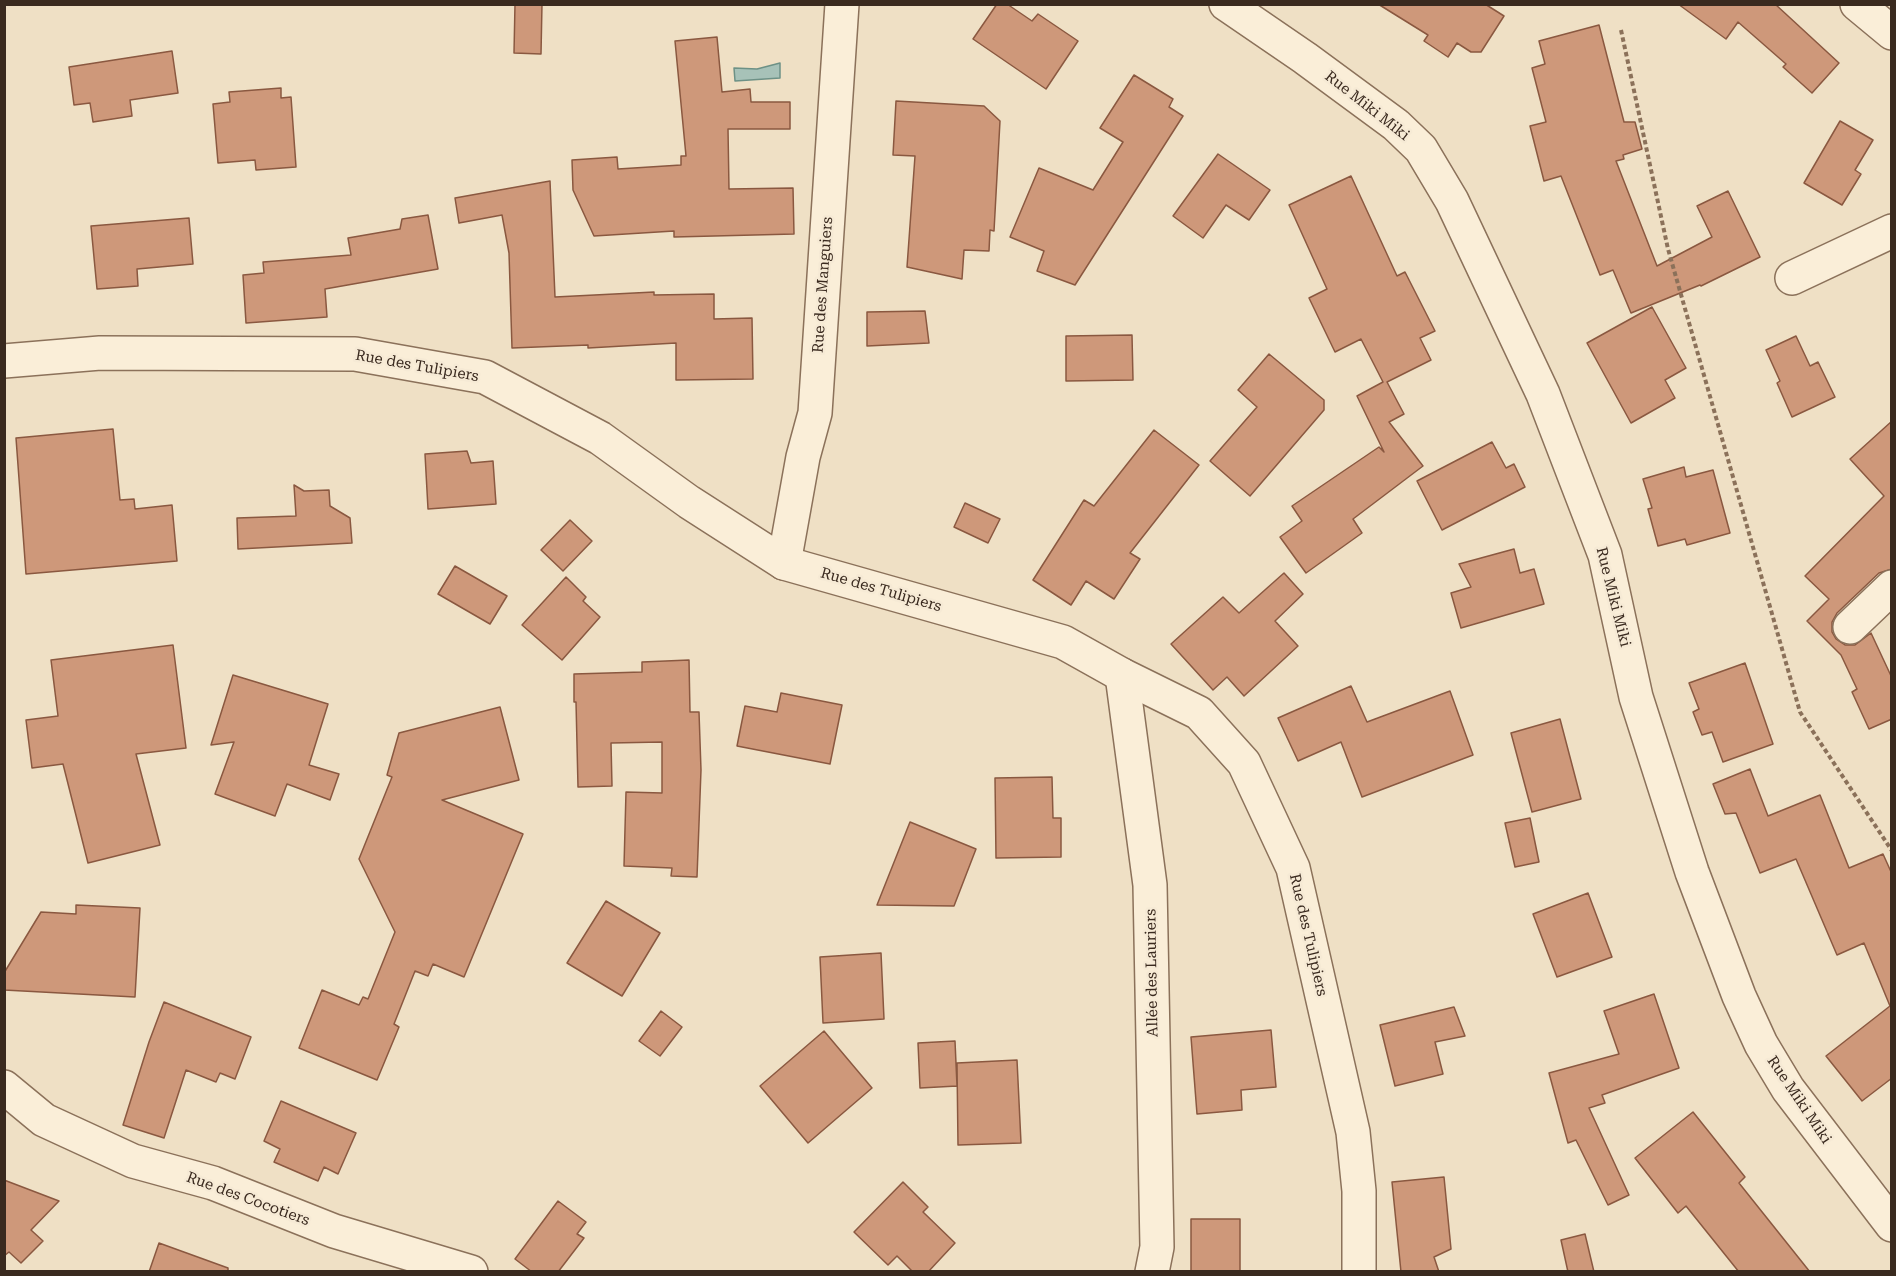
<!DOCTYPE html>
<html>
<head>
<meta charset="utf-8">
<style>
	body { margin:0 }
	#map { position:relative; width:1896px; height:1276px; overflow:hidden; background:#efe0c5; font-family:"Roboto Serif",serif }
	canvas { display:block }
	.frame { position:absolute; inset:0; border:6px solid #3a2a1f; pointer-events:none }
</style>
</head>
<body>
<div id="map">
<canvas width="1896" height="1276"></canvas>
<div class="frame"></div>
</div>
<script>
const context = document.querySelector('canvas').getContext('2d');
context.lineJoin = 'round';
function fill(path, color) {
  context.fillStyle = color;
  context.fill(path, 'evenodd');
}
function stroke(path, color, width, dash) {
  context.strokeStyle = color;
  context.lineWidth = width;
  context.lineCap = dash ? 'butt' : 'round';
  context.setLineDash(dash || []);
  context.stroke(path);
}
function label(font, color, halo, rows, align = 'center') {
  context.font = font + ' "Roboto Serif",serif';
  context.lineWidth = 5;
  context.setLineDash([]);
  context.textBaseline = 'middle';
  context.strokeStyle = halo;
  context.fillStyle = color;
  for (const [text, x, y, turn = 0] of rows) {
    context.save();
    context.translate(x, y);
    context.rotate((+turn || 0) * Math.PI / 180);
    context.textAlign = isNaN(turn) ? turn : align;
    if (halo) context.strokeText(text, 0, 0);
    context.fillText(text, 0, 0);
    context.restore();
  }
}
const water = new Path2D(`
	M 780,63 L 780,78 L 735,81 L 734,68 L 757,69 Z`);
fill(water, '#a7c2b8');
stroke(water, '#6d9186', 1.5);
const building = new Path2D(`
	M 515,4 L 542,4 L 541,54 L 514,53 Z
	M 997,4 L 1007,4 L 1032,21 L 1038,14 L 1078,41 L 1046,89 L 973,39 Z
	M 1378,4 L 1485,4 L 1504,16 L 1481,52 L 1471,52 L 1457,43 L 1448,57 L 1424,41 L 1428,35 Z
	M 1678,4 L 1775,4 L 1839,63 L 1812,93 L 1783,67 L 1786,64 L 1738,22 L 1726,39 Z
	M 1599,25 L 1624,122 L 1635,122 L 1642,149 L 1623,155 L 1624,159 L 1616,161 L 1657,266 L 1712,237 L 1697,206 L 1728,191 L 1760,257 L 1701,286 L 1700,285 L 1631,313 L 1613,270 L 1600,275 L 1561,176 L 1544,181 L 1530,126 L 1546,122 L 1532,68 L 1545,64 L 1539,41 Z
	M 717,37 L 722,92 L 750,89 L 751,102 L 790,102 L 790,129 L 728,129 L 729,189 L 793,188 L 794,234 L 674,237 L 674,231 L 594,236 L 573,190 L 572,160 L 617,157 L 618,169 L 681,165 L 681,156 L 686,156 L 675,41 Z
	M 172,51 L 178,93 L 130,100 L 132,116 L 93,122 L 90,103 L 74,105 L 69,67 Z
	M 1134,75 L 1173,99 L 1169,107 L 1183,116 L 1075,285 L 1037,271 L 1044,251 L 1010,237 L 1039,168 L 1093,190 L 1123,142 L 1100,128 Z
	M 281,88 L 281,98 L 291,97 L 296,167 L 256,170 L 255,160 L 218,163 L 213,104 L 230,102 L 229,92 Z
	M 896,101 L 984,106 L 1000,121 L 994,231 L 990,230 L 989,251 L 964,250 L 962,279 L 907,267 L 915,156 L 893,155 Z
	M 1840,121 L 1873,140 L 1855,170 L 1861,174 L 1842,205 L 1804,183 Z
	M 1218,154 L 1270,190 L 1249,220 L 1226,205 L 1203,238 L 1173,216 Z
	M 1351,176 L 1397,276 L 1405,272 L 1435,331 L 1420,338 L 1431,360 L 1387,382 L 1404,414 L 1389,422 L 1423,466 L 1353,519 L 1362,533 L 1306,573 L 1280,537 L 1302,521 L 1292,506 L 1379,447 L 1384,452 L 1357,396 L 1383,382 L 1361,339 L 1335,352 L 1309,298 L 1327,289 L 1289,205 Z
	M 550,181 L 555,297 L 654,292 L 654,295 L 714,294 L 714,319 L 752,318 L 753,379 L 676,380 L 676,343 L 588,348 L 588,345 L 512,348 L 509,253 L 502,215 L 459,223 L 455,198 Z
	M 428,215 L 438,269 L 325,289 L 327,317 L 246,323 L 243,275 L 264,273 L 263,262 L 351,255 L 348,238 L 400,229 L 402,219 Z
	M 189,218 L 193,264 L 137,269 L 138,286 L 97,289 L 91,226 Z
	M 1652,307 L 1686,368 L 1665,380 L 1675,398 L 1631,423 L 1587,343 Z
	M 925,311 L 929,343 L 867,346 L 867,312 Z
	M 1132,335 L 1133,380 L 1066,381 L 1066,336 Z
	M 1796,336 L 1810,366 L 1818,362 L 1835,397 L 1792,417 L 1777,383 L 1780,381 L 1766,350 Z
	M 1269,354 L 1324,400 L 1324,410 L 1250,496 L 1210,461 L 1257,407 L 1238,390 Z
	M 1892,421 L 1892,569 L 1879,573 L 1837,613 L 1832,622 L 1832,632 L 1836,639 L 1845,645 L 1855,645 L 1871,633 L 1892,678 L 1892,719 L 1869,729 L 1852,692 L 1857,689 L 1841,655 L 1807,621 L 1829,599 L 1805,576 L 1884,496 L 1850,459 Z
	M 113,429 L 120,500 L 134,499 L 135,509 L 172,505 L 177,561 L 26,574 L 16,438 Z
	M 1154,430 L 1199,465 L 1130,553 L 1140,559 L 1114,599 L 1086,581 L 1071,605 L 1033,580 L 1084,500 L 1094,506 Z
	M 1492,442 L 1506,468 L 1514,464 L 1525,487 L 1442,530 L 1417,481 Z
	M 467,451 L 471,463 L 493,461 L 496,504 L 428,509 L 425,454 Z
	M 1684,467 L 1686,477 L 1713,470 L 1730,533 L 1687,545 L 1685,539 L 1658,546 L 1648,509 L 1652,508 L 1643,479 Z
	M 294,485 L 304,491 L 329,490 L 330,506 L 350,518 L 352,543 L 238,549 L 237,518 L 296,516 Z
	M 965,503 L 1000,519 L 988,543 L 954,527 Z
	M 570,520 L 592,541 L 563,571 L 541,550 Z
	M 1514,549 L 1520,573 L 1534,569 L 1544,604 L 1461,628 L 1451,593 L 1471,587 L 1459,564 Z
	M 455,566 L 507,596 L 490,624 L 438,594 Z
	M 1284,573 L 1303,594 L 1275,621 L 1298,646 L 1244,696 L 1227,677 L 1213,690 L 1171,644 L 1223,597 L 1239,613 Z
	M 566,577 L 586,597 L 583,601 L 600,617 L 562,660 L 522,625 Z
	M 173,645 L 186,748 L 136,754 L 160,845 L 88,863 L 63,764 L 32,768 L 26,720 L 58,716 L 51,660 Z
	M 689,660 L 690,712 L 699,712 L 701,770 L 697,877 L 671,876 L 672,868 L 624,866 L 626,792 L 662,793 L 662,742 L 611,743 L 612,786 L 578,787 L 576,702 L 574,702 L 574,674 L 642,672 L 642,662 Z
	M 1745,663 L 1773,744 L 1723,762 L 1712,732 L 1702,735 L 1693,712 L 1699,709 L 1689,683 Z
	M 233,675 L 328,704 L 309,765 L 339,774 L 330,800 L 287,784 L 275,816 L 215,794 L 234,742 L 211,745 Z
	M 1351,686 L 1367,722 L 1450,691 L 1473,755 L 1362,797 L 1341,742 L 1298,761 L 1278,718 Z
	M 781,693 L 842,705 L 830,764 L 737,746 L 745,706 L 777,712 Z
	M 500,707 L 519,780 L 442,800 L 523,834 L 464,977 L 433,964 L 428,976 L 415,971 L 394,1024 L 399,1027 L 377,1080 L 299,1048 L 322,990 L 359,1005 L 363,997 L 368,999 L 395,932 L 359,859 L 392,777 L 387,775 L 399,733 Z
	M 1560,719 L 1581,799 L 1532,812 L 1511,733 Z
	M 1750,769 L 1768,816 L 1820,795 L 1849,868 L 1883,854 L 1892,874 L 1892,1078 L 1862,1101 L 1826,1056 L 1890,1006 L 1864,943 L 1837,955 L 1796,859 L 1760,873 L 1736,813 L 1725,814 L 1713,784 Z
	M 1052,777 L 1053,818 L 1061,818 L 1061,857 L 996,858 L 995,778 Z
	M 1530,818 L 1539,862 L 1515,867 L 1505,823 Z
	M 910,822 L 976,849 L 954,906 L 877,905 Z
	M 1588,893 L 1612,957 L 1557,977 L 1533,914 Z
	M 606,901 L 660,933 L 622,996 L 567,963 Z
	M 76,905 L 140,908 L 135,997 L 4,990 L 4,973 L 41,912 L 76,914 Z
	M 881,953 L 884,1019 L 823,1023 L 820,957 Z
	M 1654,994 L 1679,1068 L 1602,1095 L 1605,1103 L 1589,1108 L 1629,1195 L 1608,1205 L 1576,1140 L 1568,1143 L 1549,1073 L 1619,1054 L 1604,1011 Z
	M 164,1002 L 251,1037 L 235,1079 L 220,1073 L 216,1082 L 186,1070 L 164,1138 L 123,1125 L 149,1042 Z
	M 1454,1007 L 1465,1036 L 1435,1042 L 1443,1074 L 1395,1086 L 1380,1025 Z
	M 661,1011 L 682,1027 L 660,1056 L 639,1041 Z
	M 1271,1030 L 1276,1087 L 1241,1090 L 1242,1110 L 1197,1114 L 1191,1037 Z
	M 824,1031 L 872,1088 L 808,1143 L 760,1086 Z
	M 955,1041 L 957,1086 L 920,1088 L 918,1043 Z
	M 1017,1060 L 1021,1143 L 958,1145 L 957,1063 Z
	M 281,1101 L 356,1133 L 338,1174 L 324,1167 L 318,1181 L 274,1162 L 280,1149 L 264,1141 Z
	M 1693,1112 L 1745,1177 L 1739,1183 L 1810,1272 L 1739,1272 L 1686,1206 L 1678,1213 L 1635,1158 Z
	M 1444,1177 L 1451,1249 L 1434,1257 L 1439,1272 L 1401,1272 L 1392,1182 Z
	M 4,1180 L 59,1201 L 31,1230 L 43,1241 L 21,1263 L 9,1252 L 4,1256 Z
	M 903,1182 L 928,1207 L 923,1212 L 955,1243 L 928,1272 L 913,1272 L 897,1256 L 888,1265 L 854,1232 Z
	M 558,1201 L 586,1222 L 577,1234 L 584,1238 L 558,1272 L 532,1272 L 515,1259 Z
	M 1191,1219 L 1240,1219 L 1240,1272 L 1191,1272 Z
	M 1585,1234 L 1594,1272 L 1568,1272 L 1561,1240 Z
	M 159,1243 L 228,1268 L 228,1272 L 149,1272 Z`);
fill(building, '#ce987a');
stroke(building, '#8a5840', 1.5);
const minor = new Path2D(`
	M 1226,4 L 1305,58 L 1396,125 L 1421,149 L 1452,201 L 1543,394 L 1605,555 L 1636,697 L 1692,872 L 1739,996 L 1761,1044 L 1788,1089 L 1892,1225
	M 1857,4 L 1892,33
	M 1792,278 L 1892,231
	M 784,563 L 803,457 L 815,413 L 842,4
	M 1850,627 L 1892,587
	M 1122,675 L 1150,885 L 1157,1247 L 1152,1272`);
const tertiary = new Path2D(`
	M 4,361 L 100,353 L 355,354 L 485,377 L 600,438 L 689,502 L 784,563 L 1063,642 L 1122,675 L 1199,713 L 1244,763 L 1293,868 L 1353,1132 L 1359,1191 L 1359,1272
	M 4,1087 L 44,1120 L 133,1161 L 213,1183 L 334,1231 L 471,1272`);
stroke(minor, '#8b715a', 36);
stroke(tertiary, '#8b715a', 36);
stroke(new Path2D(`
	M 1621,30 L 1668,249 L 1800,712 L 1892,851`), '#8b715a', 4, [4.5, 3]);
stroke(minor, '#faeed8', 33);
stroke(tertiary, '#faeed8', 33);
label('15px', '#3a2a1f', '#f6ead5', [
	["Rue Miki Miki",1367,106,38],
	["Rue des Manguiers",823,285,-86],
	["Rue des Tulipiers",417,366,10],
	["Rue des Tulipiers",881,590,16],
	["Rue Miki Miki",1613,597,76],
	["Rue des Tulipiers",1308,935,77],
	["Allée des Lauriers",1152,973,-91],
	["Rue Miki Miki",1799,1100,56],
	["Rue des Cocotiers",248,1199,20]
]);
</script>
</body>
</html>
